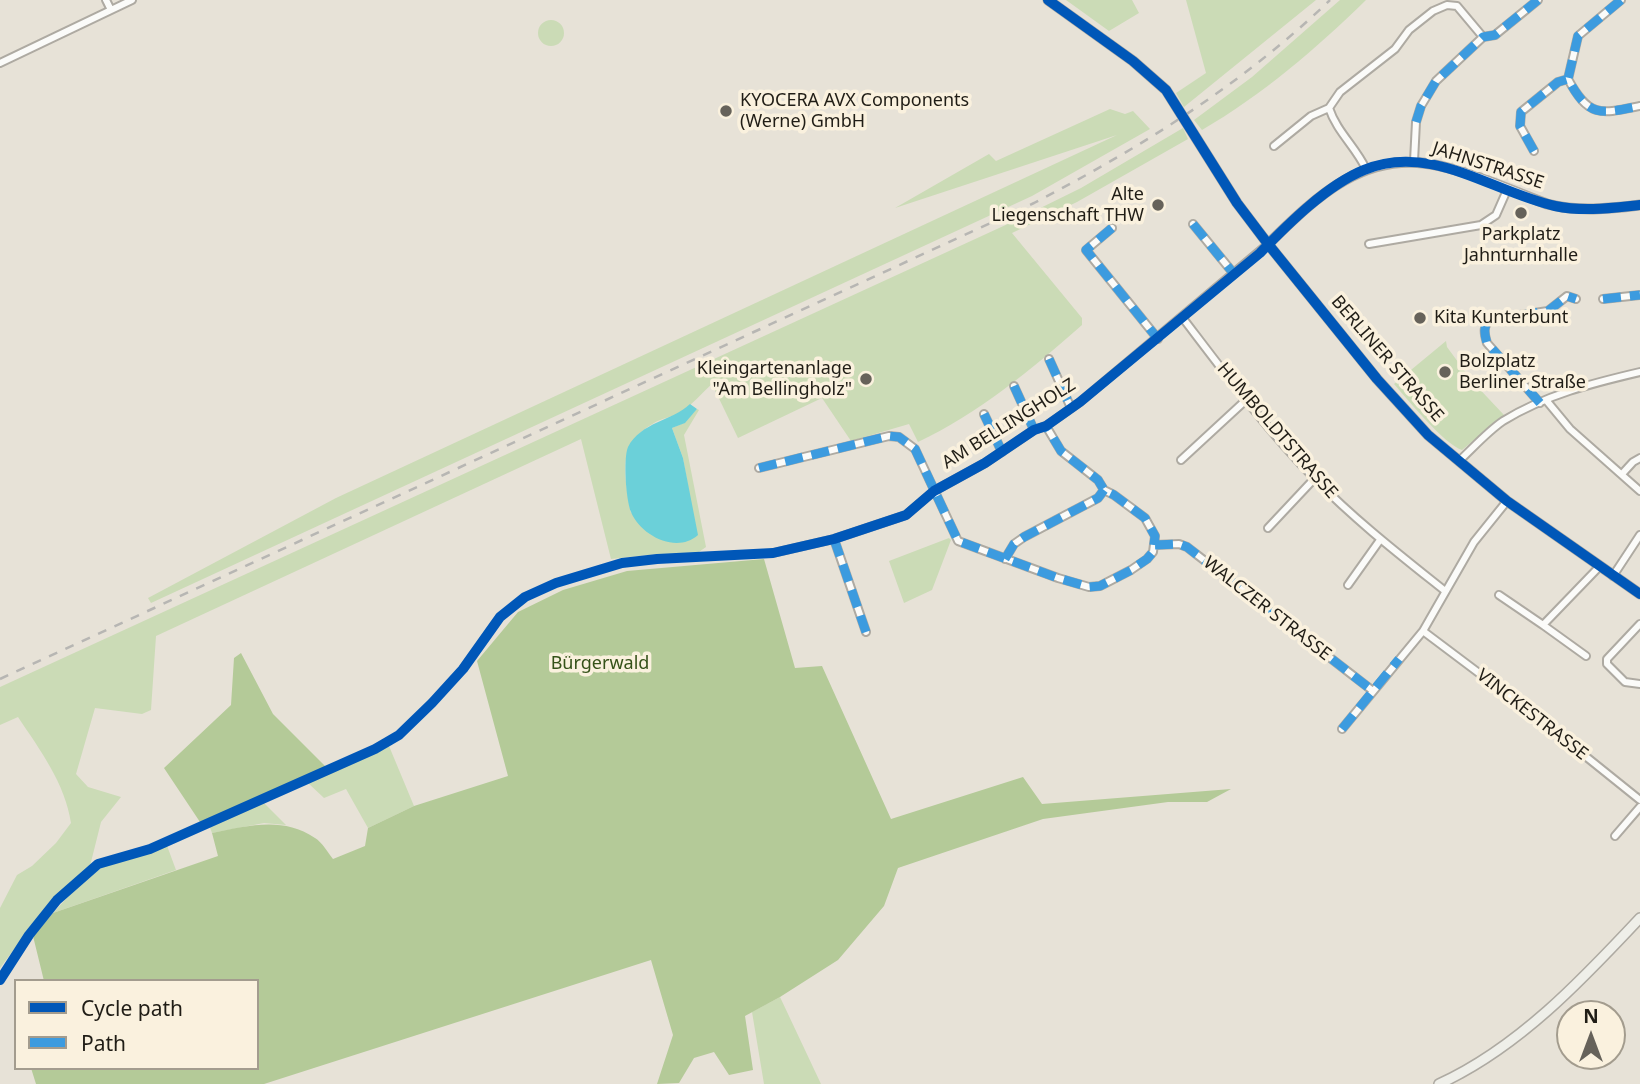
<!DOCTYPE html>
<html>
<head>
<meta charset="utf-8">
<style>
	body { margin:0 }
	#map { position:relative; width:1640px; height:1084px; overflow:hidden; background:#e7e2d7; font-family:"Noto Sans",sans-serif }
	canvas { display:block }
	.legend { position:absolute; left:14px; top:979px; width:245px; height:91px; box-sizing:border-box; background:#faf1de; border:2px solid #a39c8e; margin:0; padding:9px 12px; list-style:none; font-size:21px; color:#201d16 }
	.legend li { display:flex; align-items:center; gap:14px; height:35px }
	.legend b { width:35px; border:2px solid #a39c8e }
	.north { position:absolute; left:1556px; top:1000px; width:70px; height:70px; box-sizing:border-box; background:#faf1de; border:2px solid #a39c8e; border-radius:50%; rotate:0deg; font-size:19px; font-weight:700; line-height:28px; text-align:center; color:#201d16 }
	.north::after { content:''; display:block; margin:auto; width:24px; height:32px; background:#66625a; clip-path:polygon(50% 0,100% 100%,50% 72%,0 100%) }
</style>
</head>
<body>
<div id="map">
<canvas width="1640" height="1084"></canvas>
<ul class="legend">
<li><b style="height:9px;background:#0057b8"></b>Cycle path</li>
<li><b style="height:9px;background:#3c9bdf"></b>Path</li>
</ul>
<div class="north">N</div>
</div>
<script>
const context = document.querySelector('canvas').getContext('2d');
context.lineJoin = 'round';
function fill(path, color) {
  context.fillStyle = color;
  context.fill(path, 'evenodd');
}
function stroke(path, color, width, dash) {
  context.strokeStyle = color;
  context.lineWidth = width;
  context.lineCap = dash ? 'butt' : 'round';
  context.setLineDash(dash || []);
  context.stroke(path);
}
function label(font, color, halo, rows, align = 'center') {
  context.font = font + ' "Noto Sans",sans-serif';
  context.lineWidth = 7;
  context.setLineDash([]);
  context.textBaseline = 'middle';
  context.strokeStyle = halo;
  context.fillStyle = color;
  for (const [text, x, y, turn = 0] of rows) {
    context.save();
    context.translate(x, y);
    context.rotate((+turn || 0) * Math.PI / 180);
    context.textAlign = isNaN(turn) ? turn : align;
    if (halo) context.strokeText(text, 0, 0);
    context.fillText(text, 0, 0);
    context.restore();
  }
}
fill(new Path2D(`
	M 1066,0 L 1132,0 L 1139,13 L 1109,31 Z
	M 1186,0 L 1316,0 L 1184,107 L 1176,93 L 1206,73 Z
	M 1340,0 L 1366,0 C 1316,49 1262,95 1202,130 L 1194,120 L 1252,77 Z
	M538 33a13 13 0 1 1 26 0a13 13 0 1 1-26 0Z
	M 1110,109 L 1125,114 L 1133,111 L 1150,129 L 1032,196 L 151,603 L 148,598 L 336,498 L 1117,135 L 895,208 L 989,154 L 996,161 Z
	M 1183,128 L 1188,139 L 1077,202 L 1012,233 L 1082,318 L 1082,325 C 1032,369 978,414 918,442 L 909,424 L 851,441 L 822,398 L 738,438 L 712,384 C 702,393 691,406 680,413 C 672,417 662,418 654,423 C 615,446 625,474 631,513 L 690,498 L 683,458 L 672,428 L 684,423 L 697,409 L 699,410 L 684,435 L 706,547 L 696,554 L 658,554 L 611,559 L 581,439 L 156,636 L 151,710 L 142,714 L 95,708 L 76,774 L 88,787 L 121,797 L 101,822 L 90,866 L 48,904 L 0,968 L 0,908 L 17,875 L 32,866 L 56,843 L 71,823 C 65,783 40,750 18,717 L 0,725 L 0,687 L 1010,223 L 1081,188 Z
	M 1446,341 L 1447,347 L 1472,381 L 1504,415 L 1462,450 C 1444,444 1408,400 1394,384 Z
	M 949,538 L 951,540 L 932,590 L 904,603 L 889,561 Z
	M 389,746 L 414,806 L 368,828 L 346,789 L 324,798 L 307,782 Z
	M 261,800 L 286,825 L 264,823 L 212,833 L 209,825 Z
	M 166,843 L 176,870 L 53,913 L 75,889 L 106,864 Z
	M 780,997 L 821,1084 L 764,1084 L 752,1012 Z`), '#cbdbb6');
fill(new Path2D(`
	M 764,559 L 795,668 L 822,666 L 891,819 L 1023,777 L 1042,804 L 1231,789 L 1207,802 L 1168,802 L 1043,819 L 898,868 L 884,906 L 838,960 L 780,997 L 745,1016 L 753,1070 L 729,1075 L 714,1052 L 694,1058 L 679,1083 L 657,1084 L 673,1035 L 651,960 L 264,1084 L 36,1084 L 31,1068 L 257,1068 L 257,981 L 44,981 L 33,936 L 53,913 L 218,856 L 212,833 C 248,826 282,816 315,838 C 322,842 328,853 333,859 L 365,846 L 368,828 L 414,806 L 508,776 L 477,661 L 518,612 L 563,590 L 627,571 Z
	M 241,653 L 273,714 L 327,768 L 200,822 L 164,768 L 231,705 L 234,658 Z`), '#b4ca98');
fill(new Path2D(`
	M 690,404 L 697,409 L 685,423 L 672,428 L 683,458 L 698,535 C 677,554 641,536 631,512 C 626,500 623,459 628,447 C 641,422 672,421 690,404 Z`), '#6bd0d9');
const minor = new Path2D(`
	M 106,0 L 111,10
	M 1621,0 L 1578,36 L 1568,79 C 1589,118 1600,114 1640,106
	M 0,63 L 132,0
	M 1329,108 C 1337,132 1355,146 1366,169
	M 1274,146 L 1311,116 L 1329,108 L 1340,92 L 1395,49 L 1409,30 L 1433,11 L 1447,5 L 1457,6 L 1483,37
	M 1534,151 L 1520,126 L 1521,112 L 1558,82 L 1568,79
	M 1414,161 L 1416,122 L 1421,106 L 1436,81 L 1483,37 L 1495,35 L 1538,0
	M 1193,224 L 1234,274
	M 1112,228 L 1086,250 L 1158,339
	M 1369,244 L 1481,225 L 1496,215 L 1507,190
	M 1603,299 L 1640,295
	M 1182,317 C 1224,372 1266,429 1315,479 C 1355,520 1400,555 1445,591
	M 1049,359 L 1071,408
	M 1014,386 L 1034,430
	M 1546,400 L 1570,429 L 1640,491
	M 1540,403 L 1487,343 C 1484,333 1482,324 1493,319 L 1548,311 L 1567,296 L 1576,299
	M 984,414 L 1002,452
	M 1181,460 L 1246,400
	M 1459,461 C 1473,448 1487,432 1503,421 C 1545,395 1593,383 1640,372
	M 759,468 L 889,436 L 899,437 L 915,449 L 958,541 L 1058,578 L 1089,587 L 1100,586 L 1131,570 L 1147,559 L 1153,552 L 1155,536 L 1145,518 L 1114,495 L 1104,490 L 1098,480 L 1061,451 L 1046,426
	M 1622,474 L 1633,462 L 1640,458
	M 1268,528 L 1314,479
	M 834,539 L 866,632
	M 1155,545 L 1179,544 L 1187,547 L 1373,691
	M 773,553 L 834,539 L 906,515 L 934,491 L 985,463 L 1034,430 L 1046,426 L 1080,402 L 1268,244
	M 1005,559 L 1014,544 L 1024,537 L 1098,498 L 1104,490
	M 1613,576 L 1640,535
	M 1348,585 L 1380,540
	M 1499,595 L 1543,625
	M 1640,624 L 1607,659 L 1607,664 L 1625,682 L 1640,684
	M 1423,631 L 1528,710 L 1640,800
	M 1586,656 L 1543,625 L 1599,567
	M 1342,729 L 1423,631 L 1474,542 L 1507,501
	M 1615,836 L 1640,807`);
const tertiary = new Path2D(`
	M 1048,0 L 1133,61 L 1166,90 L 1237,203 L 1268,244 L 1377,379 L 1428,435 L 1507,501 L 1640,594
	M 1268,244 C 1317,196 1366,148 1440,166 C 1476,174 1512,191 1547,204 C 1579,212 1608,209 1640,205`);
const secondary = new Path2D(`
	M 1439,1084 C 1518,1048 1582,980 1640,918`);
stroke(minor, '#aeaaa2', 10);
stroke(tertiary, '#aeaaa2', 11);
stroke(secondary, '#aeaaa2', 12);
stroke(minor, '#fbfbf9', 6);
stroke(tertiary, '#fbfbf9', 8);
stroke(secondary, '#efefe9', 9);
stroke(new Path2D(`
	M 0,679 L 1034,203 C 1140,148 1243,84 1330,0`), '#b7b6b3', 2.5, [9, 9]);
stroke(new Path2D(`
	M 1621,0 L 1578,36 L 1568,79 C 1589,118 1600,114 1640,106
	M 1416,122 L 1421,106 L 1436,81 L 1483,37 L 1495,35 L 1538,0
	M 1534,151 L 1520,126 L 1521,112 L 1558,82 L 1568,79
	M 1193,224 L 1234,274
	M 1112,228 L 1086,250 L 1158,339
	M 1603,299 L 1640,295
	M 1049,359 L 1071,408
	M 1014,386 L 1034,430
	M 1540,403 L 1487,343 C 1484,333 1482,324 1493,319 L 1548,311 L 1567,296 L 1576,299
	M 984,414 L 1002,452
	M 759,468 L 889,436 L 899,437 L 915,449 L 958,541 L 1058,578 L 1089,587 L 1100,586 L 1131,570 L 1147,559 L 1153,552 L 1155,536 L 1145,518 L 1114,495 L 1104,490 L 1098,480 L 1061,451 L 1046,426
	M 834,539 L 866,632
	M 1155,545 L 1179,544 L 1187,547 L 1373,691
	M 1005,559 L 1014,544 L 1024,537 L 1098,498 L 1104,490
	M 1342,729 L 1399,659`), '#3c9bdf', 9, [18, 9]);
stroke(new Path2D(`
	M 1048,0 L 1133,61 L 1166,90 L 1237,203 L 1268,244 L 1377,379 L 1428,435 L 1507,501 L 1640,594
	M 0,980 L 29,935 L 57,900 L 98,864 L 150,849 L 375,749 L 399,735 L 432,703 L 463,669 L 500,617 L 525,597 L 556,583 L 622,563 L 657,559 L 773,553 L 834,539 L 906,515 L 934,491 L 985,463 L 1034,430 L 1046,426 L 1080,402 L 1260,253 C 1288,224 1327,185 1364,170 C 1430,142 1492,192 1555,206 C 1584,212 1611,208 1640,205`), '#0057b8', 10);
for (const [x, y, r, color] of [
	[726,111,7,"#66625a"],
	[1158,205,7,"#66625a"],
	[1521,213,7,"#66625a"],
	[1420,318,7,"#66625a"],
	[1445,372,7,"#66625a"],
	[866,379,7,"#66625a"]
]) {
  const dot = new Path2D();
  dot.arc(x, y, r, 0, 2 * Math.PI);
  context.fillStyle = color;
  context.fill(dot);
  stroke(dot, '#faf1de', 2.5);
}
label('18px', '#201d16', '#faf1de', [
	["KYOCERA AVX Components",740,101],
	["(Werne) GmbH",740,122],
	["Alte",1144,195,"right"],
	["Liegenschaft THW",1144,216,"right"],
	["Parkplatz",1521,235,"center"],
	["Jahnturnhalle",1521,256,"center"],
	["Kita Kunterbunt",1434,318],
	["Bolzplatz",1459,362],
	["Berliner Straße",1459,383],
	["Kleingartenanlage",852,369,"right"],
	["\"Am Bellingholz\"",852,390,"right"]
], 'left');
label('18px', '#201d16', '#faf1de', [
	["JAHNSTRASSE",1488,166,18],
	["BERLINER STRASSE",1387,359,49],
	["AM BELLINGHOLZ",1009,424,-32],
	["HUMBOLDTSTRASSE",1277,431,49],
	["WALCZER STRASSE",1267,609,38],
	["VINCKESTRASSE",1532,715,38]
]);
label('18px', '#355219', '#faf1de', [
	["Bürgerwald",600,664]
]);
</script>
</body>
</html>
